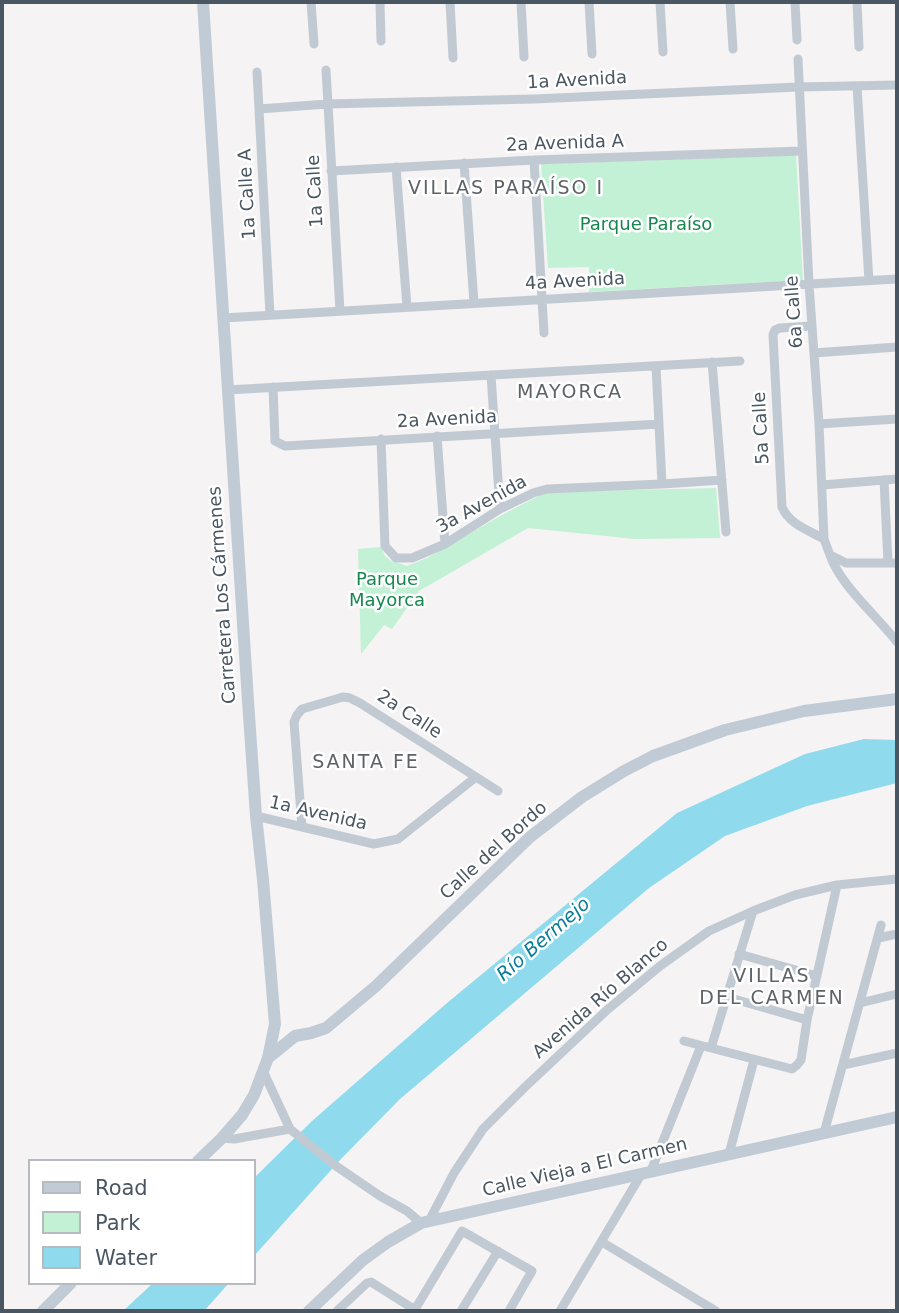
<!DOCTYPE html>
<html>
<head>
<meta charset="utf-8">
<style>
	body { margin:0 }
	#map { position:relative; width:899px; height:1313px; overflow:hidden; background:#f5f3f3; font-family:"DejaVu Sans",sans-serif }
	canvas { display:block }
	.frame { position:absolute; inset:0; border:4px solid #4a5661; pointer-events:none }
	.legend { position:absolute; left:28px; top:1159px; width:228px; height:126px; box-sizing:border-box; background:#fff; border:2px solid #b7bbc0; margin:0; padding:9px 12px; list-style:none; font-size:21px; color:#4a5661 }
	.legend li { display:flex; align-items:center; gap:14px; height:35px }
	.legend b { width:35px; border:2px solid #b7bbc0 }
</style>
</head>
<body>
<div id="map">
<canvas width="899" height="1313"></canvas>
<div class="frame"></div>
<ul class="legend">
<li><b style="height:9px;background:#c1cbd6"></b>Road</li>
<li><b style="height:19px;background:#c3f1d5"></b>Park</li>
<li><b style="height:19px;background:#90daee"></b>Water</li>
</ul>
</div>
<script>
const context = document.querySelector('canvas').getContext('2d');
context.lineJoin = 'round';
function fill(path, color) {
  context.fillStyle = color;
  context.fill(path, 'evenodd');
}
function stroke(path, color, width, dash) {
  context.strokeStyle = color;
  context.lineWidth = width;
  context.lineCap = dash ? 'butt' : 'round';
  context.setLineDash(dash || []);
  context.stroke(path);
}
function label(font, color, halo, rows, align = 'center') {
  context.font = font + ' "DejaVu Sans",sans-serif';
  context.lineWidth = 5;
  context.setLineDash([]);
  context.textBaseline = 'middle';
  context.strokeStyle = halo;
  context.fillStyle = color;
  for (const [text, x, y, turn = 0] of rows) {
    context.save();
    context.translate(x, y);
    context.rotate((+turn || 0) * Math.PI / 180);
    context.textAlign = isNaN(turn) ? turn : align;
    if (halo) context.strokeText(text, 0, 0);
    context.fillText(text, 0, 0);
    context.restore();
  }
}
fill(new Path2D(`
	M 796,155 L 803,280 L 589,292 L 589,267 L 548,268 L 541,164 Z
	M 716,488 L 720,538 L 635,539 L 528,528 L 419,591 L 392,629 L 384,625 L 361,654 L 358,549 L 381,547 L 385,556 L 390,560 L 407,566 L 427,558 L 502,515 L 546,492 Z`), '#c3f1d5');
fill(new Path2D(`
	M 864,739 L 897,740 L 897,783 L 807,806 L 725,836 L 649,888 L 400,1099 L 340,1160 L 254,1256 L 254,1178 L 312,1121 L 447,1003 L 677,813 L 805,754 Z
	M 153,1283 L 229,1283 L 204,1311 L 123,1311 Z`), '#90daee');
stroke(new Path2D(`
	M 311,2 L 314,44
	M 380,2 L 381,41
	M 450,2 L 453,58
	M 521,2 L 524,57
	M 589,2 L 592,54
	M 660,2 L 663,52
	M 730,2 L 733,49
	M 795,2 L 797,40
	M 857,2 L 859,47
	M 798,59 L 809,284 L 819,424 L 824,539 L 830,555 L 846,563 L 897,563
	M 326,70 L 340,311
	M 257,72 L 270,315
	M 857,86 L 869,281
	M 259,109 L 327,104 L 534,99 L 798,87 L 897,85
	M 534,160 L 544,333
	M 464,163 L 474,303
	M 396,167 L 407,307
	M 331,171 L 534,160 L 802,151
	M 223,318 L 897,279
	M 811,326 L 780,328 L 775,330 L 773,335 L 782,507 C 789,524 808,530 824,539
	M 814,353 L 897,347
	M 712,362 L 726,532
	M 656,366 L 662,484
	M 491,375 L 500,509
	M 273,387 L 275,441 L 285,446 L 659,424
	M 227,390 L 740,361
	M 819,424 L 897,419
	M 437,436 L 445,544
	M 381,439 L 385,546 L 396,558 L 412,558 L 445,544 L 500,509 L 533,493 L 547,489 L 662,484 L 722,480
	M 884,480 L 888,563
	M 822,485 L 897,479
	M 830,555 C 840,585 877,616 897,642
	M 256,816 L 374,844 L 398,839 L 476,777
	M 302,827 L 294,722 L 297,715 L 302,709 L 343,697 L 350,698 L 360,703 L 498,791
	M 878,938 L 897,934
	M 739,954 L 817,976
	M 727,997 L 807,1020
	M 860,1003 L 897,994
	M 684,1041 L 792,1069 L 797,1065 L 801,1060 L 807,1020 L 837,885
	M 711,1048 L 753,911
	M 843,1065 L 897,1053
	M 263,1071 L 290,1129 L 336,1166 L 380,1196 L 407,1211 L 421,1223
	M 824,1133 L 881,925
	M 222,1138 L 234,1139 L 290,1129
	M 729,1154 L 754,1060
	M 651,1171 L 701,1046
	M 429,1221 L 454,1173 L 483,1129 L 524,1088 L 607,1010 L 660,966 L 709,931 L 753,911 L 795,895 L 837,885 L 897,879
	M 602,1242 L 716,1311
	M 337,1311 L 367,1283 L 371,1282 L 417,1311
	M 414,1311 L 462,1231 L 532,1271 L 509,1311
	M 461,1311 L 498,1251
	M 560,1311 L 642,1173`), '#c1cad2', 9);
stroke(new Path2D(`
	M 268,1058 L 295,1036 L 311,1033 L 326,1028 L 376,986 L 530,837 L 582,797 L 624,771 L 653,756 L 725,730 L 804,711 L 897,699
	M 198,1161 L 222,1138 L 242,1115 L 254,1095 L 268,1058 L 275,1024 L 263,880 L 256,816 L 248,701 L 203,2
	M 43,1311 L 71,1283
	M 309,1311 L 363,1260 L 388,1242 L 421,1223 L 897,1117`), '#c1cbd6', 12);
label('18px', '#4a5661', '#fff', [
	["1a Avenida",577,81,-3],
	["2a Avenida A",565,144,-2],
	["1a Calle",316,191,-93],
	["1a Calle A",248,194,-93],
	["4a Avenida",575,282,-3],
	["6a Calle",795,312,-94],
	["2a Avenida",447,420,-3],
	["5a Calle",762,428,-93],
	["3a Avenida",482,505,-29],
	["Carretera Los Cármenes",223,595,-94],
	["2a Calle",409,715,33],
	["1a Avenida",318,814,13],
	["Calle del Bordo",494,851,-42],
	["Avenida Río Blanco",601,999,-41],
	["Calle Vieja a El Carmen",585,1168,-13]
]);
label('18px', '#17864f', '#fff', [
	["Parque Paraíso",646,225],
	["Parque",387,580],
	["Mayorca",387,601]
]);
context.letterSpacing = '2px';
label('19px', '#5f6368', '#fff', [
	["VILLAS PARAÍSO I",506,189],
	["MAYORCA",570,393],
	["SANTA FE",366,763],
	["VILLAS",772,977],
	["DEL CARMEN",772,999]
]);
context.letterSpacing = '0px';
label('italic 19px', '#0c7c9b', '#fff', [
	["Río Bermejo",544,940,-41]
]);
</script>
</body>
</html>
